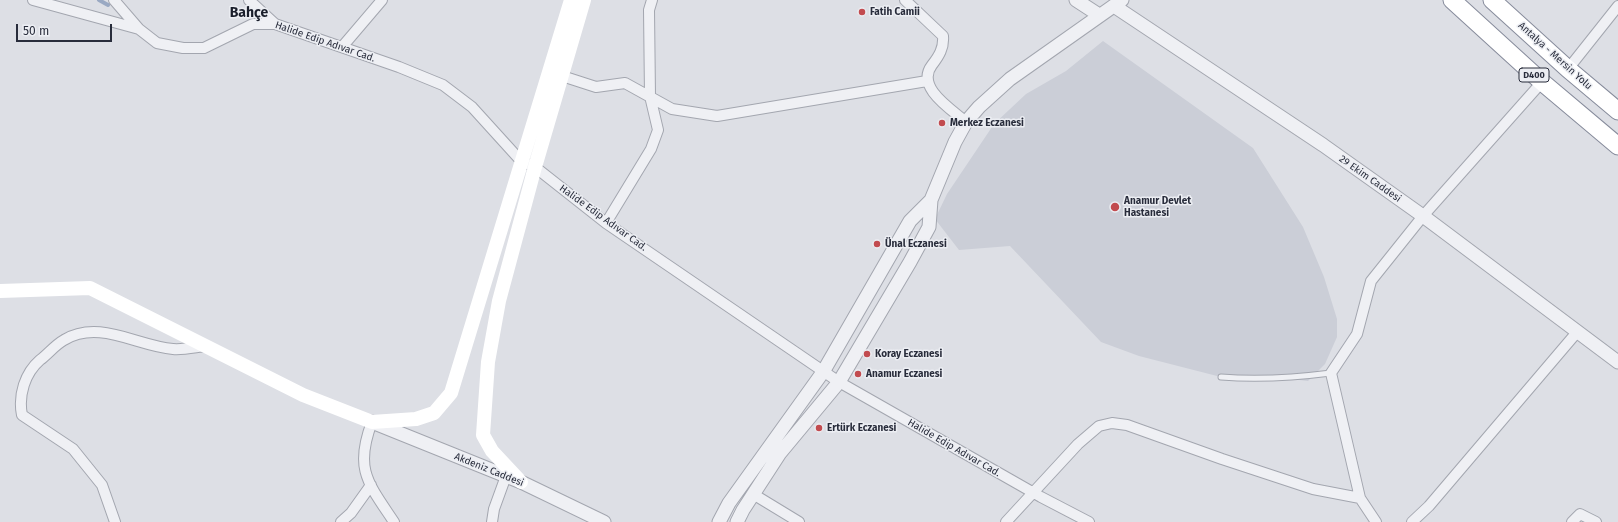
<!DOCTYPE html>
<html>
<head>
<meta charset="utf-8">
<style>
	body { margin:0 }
	#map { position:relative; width:1618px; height:522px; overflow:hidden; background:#dddfe5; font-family:"Fira Sans",sans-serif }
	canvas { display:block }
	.scale { position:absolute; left:16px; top:24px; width:96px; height:18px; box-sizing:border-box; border:2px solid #282c3b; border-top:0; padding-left:5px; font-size:12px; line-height:14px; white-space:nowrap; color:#282c3b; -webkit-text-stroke:3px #eceef3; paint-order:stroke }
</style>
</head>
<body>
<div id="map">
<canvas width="1618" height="522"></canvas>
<div class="scale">50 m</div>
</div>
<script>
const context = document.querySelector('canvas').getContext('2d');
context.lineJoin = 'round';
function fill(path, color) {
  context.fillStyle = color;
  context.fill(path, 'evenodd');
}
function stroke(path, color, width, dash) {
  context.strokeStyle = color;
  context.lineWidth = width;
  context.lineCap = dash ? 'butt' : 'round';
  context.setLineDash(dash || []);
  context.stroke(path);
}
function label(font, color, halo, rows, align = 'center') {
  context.font = font + ' "Fira Sans",sans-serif';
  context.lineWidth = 3;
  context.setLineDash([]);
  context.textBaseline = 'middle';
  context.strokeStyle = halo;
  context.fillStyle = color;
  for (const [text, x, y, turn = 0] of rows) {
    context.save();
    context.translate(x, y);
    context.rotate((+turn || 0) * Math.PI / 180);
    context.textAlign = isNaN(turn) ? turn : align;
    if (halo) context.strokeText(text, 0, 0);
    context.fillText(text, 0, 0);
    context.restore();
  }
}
fill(new Path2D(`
	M 1103,41 L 1253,148 L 1303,227 L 1324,277 L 1337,319 L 1337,337 L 1325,364 L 1308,381 L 1291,379 L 1221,377 L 1139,356 L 1101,342 L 1010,246 L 959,250 L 935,219 L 947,194 L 994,124 L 1026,94 L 1066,71 Z`), '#cbced7');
stroke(new Path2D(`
	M 99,0 L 108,5`), '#9aa9c3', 4);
const service = new Path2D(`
	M 1221,377 C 1260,380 1292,378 1331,373`);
const minor = new Path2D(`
	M 33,0 L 139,29
	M 114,0 L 139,29 L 157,43 L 183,48 L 204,48 L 253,24 L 275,24 L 399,67 L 443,85 L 472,107 L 521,161 L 535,167 L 606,223 L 839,382 L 1041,497 L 1089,522
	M 249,0 L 275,24
	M 905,0 L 943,36 C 944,48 939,56 932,65 C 915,87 951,109 966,122
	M 342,47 L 382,0
	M 1568,69 L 1618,6
	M 562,76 L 596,87 L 625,83 L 672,109 L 717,116 L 927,81
	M 606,223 L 651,149 L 658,130 L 650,96 L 649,10 L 652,0
	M 372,422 C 354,469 368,483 394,522
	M 753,494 L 799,522
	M 1360,498 L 1331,373 L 1357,334 L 1371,281 L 1423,216 L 1542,82
	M 115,522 L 102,485 L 73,449 L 22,415 C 18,395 25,373 40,360 C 48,354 55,345 64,340 C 99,319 137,346 173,349 C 183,350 196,347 206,346
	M 341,522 L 351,513 L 371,485
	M 492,522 L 494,509 L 506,476
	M 1006,522 L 1078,444 L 1099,426 L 1112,423 L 1127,425 L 1222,459 L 1313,489 L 1360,498 L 1376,522
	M 1412,522 L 1429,506 L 1578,331
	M 1572,522 L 1580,514 L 1596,522`);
const tertiary = new Path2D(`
	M 1076,0 L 1099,15
	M 1114,6 L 1323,145 L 1423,216 L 1618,362
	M 372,422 L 521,482 L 604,522
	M 719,522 L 729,503 L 823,372 L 910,221 L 931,200
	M 737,522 L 743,510 L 780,453 L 839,382 L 910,262 L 929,227 L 931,200 L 955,142 L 966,122 L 979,107 L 1010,79 L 1122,0`);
const trunk = new Path2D(`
	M 1452,0 L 1542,82 L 1618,146
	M 1492,0 L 1568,69 L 1618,111`);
stroke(service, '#a3a6af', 7);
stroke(minor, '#a3a6af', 12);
stroke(tertiary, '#a3a6af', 15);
stroke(trunk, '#868b9b', 19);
stroke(service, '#eff0f4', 5);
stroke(minor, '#eff0f4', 10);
stroke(tertiary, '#eff0f4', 13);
stroke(new Path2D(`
	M 0,291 L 90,288 L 303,395 L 372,422 L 416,419 L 434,413 L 451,393 L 571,0
	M 521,482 L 492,451 L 483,435 L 488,362 L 499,301 L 535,167 L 584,0`), '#fff', 14);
stroke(trunk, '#fff', 17);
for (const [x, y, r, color] of [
	[862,12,4,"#c24b4f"],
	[942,123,4,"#c24b4f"],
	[1115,207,5,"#c24b4f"],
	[877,244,4,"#c24b4f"],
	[867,354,4,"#c24b4f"],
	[858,374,4,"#c24b4f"],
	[819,428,4,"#c24b4f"]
]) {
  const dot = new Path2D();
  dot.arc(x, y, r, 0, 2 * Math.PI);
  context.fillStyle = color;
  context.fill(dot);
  stroke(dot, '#eceef3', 1.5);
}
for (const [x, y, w] of [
	[1534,75,30]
]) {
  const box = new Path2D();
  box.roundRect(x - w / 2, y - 7, w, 14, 3);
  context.fillStyle = '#eceef3';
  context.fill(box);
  stroke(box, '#282c3b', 1);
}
label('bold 9px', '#282c3b', null, [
	["D400",1534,75]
]);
label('bold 10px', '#282c3b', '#eceef3', [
	["Fatih Camii",870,12],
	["Merkez Eczanesi",950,123],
	["Anamur Devlet",1124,201],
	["Hastanesi",1124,213],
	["Ünal Eczanesi",885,244],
	["Koray Eczanesi",875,354],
	["Anamur Eczanesi",866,374],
	["Ertürk Eczanesi",827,428]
], 'left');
label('10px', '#282c3b', '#eceef3', [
	["Halide Edip Adıvar Cad.",325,42,19],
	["Antalya - Mersin Yolu",1555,56,42],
	["29 Ekim Caddesi",1370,179,35],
	["Halide Edip Adıvar Cad.",603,218,36],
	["Halide Edip Adıvar Cad.",954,448,30],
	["Akdeniz Caddesi",489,470,22]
]);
label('bold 14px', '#1a1e2b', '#eceef3', [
	["Bahçe",249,13]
]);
</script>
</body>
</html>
